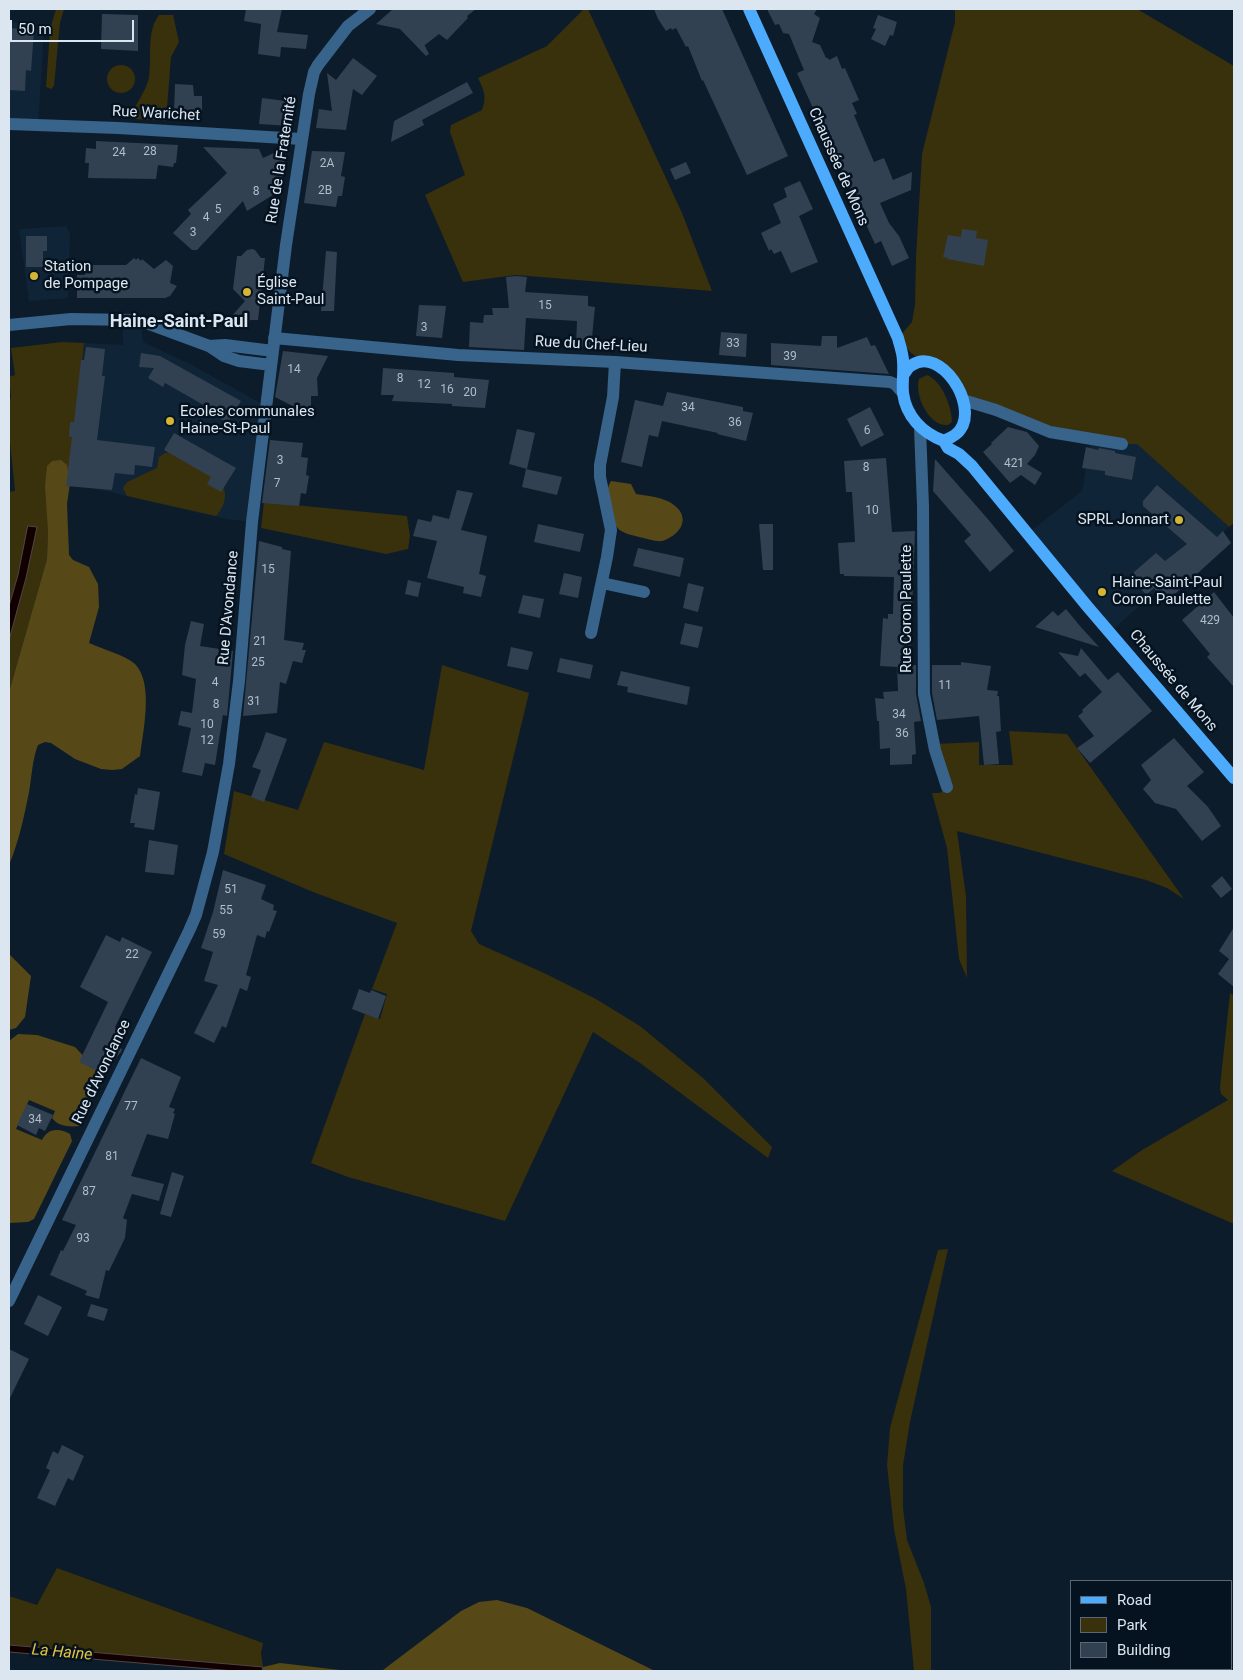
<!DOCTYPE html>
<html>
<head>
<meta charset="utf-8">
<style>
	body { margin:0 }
	#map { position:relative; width:1243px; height:1680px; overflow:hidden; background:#0d1c2a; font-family:Roboto,sans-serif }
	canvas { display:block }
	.frame { position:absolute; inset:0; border:10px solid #dce6f0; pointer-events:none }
	.legend { position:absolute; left:1070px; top:1580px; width:162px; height:90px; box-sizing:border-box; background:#051320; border:1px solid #5b6773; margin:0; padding:6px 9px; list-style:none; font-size:15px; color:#dce6f0 }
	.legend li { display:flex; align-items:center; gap:10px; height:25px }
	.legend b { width:25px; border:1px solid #5b6773 }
	.scale { position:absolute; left:10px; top:20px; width:124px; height:22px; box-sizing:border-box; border:2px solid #dce6f0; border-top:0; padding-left:6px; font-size:15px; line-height:18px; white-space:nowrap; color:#dce6f0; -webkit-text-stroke:4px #051320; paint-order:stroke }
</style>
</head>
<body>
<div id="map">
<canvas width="1243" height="1680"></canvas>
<div class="frame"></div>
<ul class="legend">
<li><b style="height:6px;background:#4dabfe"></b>Road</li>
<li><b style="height:14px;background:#39300c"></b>Park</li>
<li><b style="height:14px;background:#314151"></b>Building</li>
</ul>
<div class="scale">50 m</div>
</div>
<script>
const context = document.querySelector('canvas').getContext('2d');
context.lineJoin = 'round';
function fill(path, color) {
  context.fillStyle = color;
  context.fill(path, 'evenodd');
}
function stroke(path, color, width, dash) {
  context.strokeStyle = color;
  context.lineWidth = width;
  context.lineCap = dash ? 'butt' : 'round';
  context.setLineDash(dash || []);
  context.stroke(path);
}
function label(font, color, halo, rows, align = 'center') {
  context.font = font + ' Roboto,sans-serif';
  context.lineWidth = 5;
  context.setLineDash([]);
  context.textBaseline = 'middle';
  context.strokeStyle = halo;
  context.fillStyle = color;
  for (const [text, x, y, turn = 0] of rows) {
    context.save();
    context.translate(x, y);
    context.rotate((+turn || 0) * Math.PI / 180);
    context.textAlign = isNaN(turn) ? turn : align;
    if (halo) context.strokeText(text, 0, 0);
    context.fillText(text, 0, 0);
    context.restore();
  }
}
fill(new Path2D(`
	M 9,21 L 18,23 L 17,27 L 44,30 L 38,125 L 9,124 Z
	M 66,226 L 70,234 L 68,298 L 29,301 L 19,229 Z
	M 141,326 L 143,342 L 190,364 L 266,406 L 252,522 L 226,519 L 70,483 L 84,343 L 123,345 L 123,330 Z
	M 1091,439 L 1122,444 L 1137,444 L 1229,527 L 1110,632 L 1027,534 L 1082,491 Z`), '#102437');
fill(new Path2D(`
	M 56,9 L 64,9 L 60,23 L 54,86 L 51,89 L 46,87 L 50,30 Z
	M 584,9 L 588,9 L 682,213 L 712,291 L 516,275 L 463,282 L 425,195 L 465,175 L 450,132 L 451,125 L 482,110 C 487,96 484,91 478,78 L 547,46 Z
	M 955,9 L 1137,9 L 1234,66 L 1234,523 L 1229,527 L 1137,444 L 1122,444 L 1050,432 L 963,400 L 956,382 L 911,353 L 898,338 L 912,322 L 915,304 L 916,257 L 922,154 L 955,22 Z
	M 159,15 L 173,15 L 179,42 L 171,57 L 166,121 L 134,119 L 132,113 C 137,102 147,89 149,77 C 152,57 146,32 159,15 Z
	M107 79a14 14 0 1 1 28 0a14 14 0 1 1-28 0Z
	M 62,342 L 84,343 L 70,483 L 48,530 L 47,559 L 9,692 L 9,640 L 37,527 L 28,526 L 18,575 L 9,606 L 9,492 L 15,491 L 9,432 L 9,407 L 11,396 L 9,377 L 15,375 L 11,348 Z
	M 927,375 C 942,381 952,407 952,422 L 948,425 C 929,427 914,395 919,379 Z
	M 172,452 C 181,458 214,474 220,481 C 229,492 225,507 216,516 L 127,496 L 123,488 L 127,482 L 157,468 L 159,457 L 165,453 Z
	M 264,502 L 407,516 L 410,536 L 408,549 L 386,554 L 261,528 Z
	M 442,665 L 529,693 L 471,931 L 479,944 L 544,973 L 596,999 L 640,1026 L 703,1078 L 772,1147 L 768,1158 L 640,1063 L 593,1032 L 505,1221 L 348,1177 L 311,1163 L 365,1014 L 380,1019 L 387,994 L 372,989 L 397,923 L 313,892 L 224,854 L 234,791 L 298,810 L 324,742 L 424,770 Z
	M 1009,731 L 1067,734 L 1184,899 L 1167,888 L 1146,880 L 957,831 L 966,896 L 967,978 L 959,959 L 947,848 L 932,793 L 940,793 L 947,786 L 934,744 L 979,742 L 979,765 L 1013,765 Z
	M 1230,993 L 1234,996 L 1234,1224 L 1112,1171 L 1142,1150 L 1228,1100 L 1221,1094 L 1220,1087 Z
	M 948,1249 L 910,1422 L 903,1465 L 903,1508 L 907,1540 L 924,1583 L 931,1607 L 931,1671 L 914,1671 L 906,1589 L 894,1529 L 887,1465 L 890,1428 L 938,1250 Z
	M 57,1568 L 263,1643 L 261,1653 L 263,1667 L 9,1645 L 9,1596 L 37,1605 Z`), '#39300c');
fill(new Path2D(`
	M 61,460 L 67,465 L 70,483 L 67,504 L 69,555 L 73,560 L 89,567 L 98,584 L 99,607 L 89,643 C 102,649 125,655 135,664 C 154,683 143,732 140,756 L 122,769 L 112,770 L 101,769 L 75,759 L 51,743 L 45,742 L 38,745 C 32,760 32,776 29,792 C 24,817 19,841 9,865 L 9,692 L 47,559 L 48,530 L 45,486 L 47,466 L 52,461 Z
	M 611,481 L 631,484 L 636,494 C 648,496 664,497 674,505 C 692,519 679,536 662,541 C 656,542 645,538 639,537 C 620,532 615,531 611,511 C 609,501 605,489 611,481 Z
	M 9,954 L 31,976 L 25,1017 L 16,1028 L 9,1030 Z
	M 18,1034 L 37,1035 L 75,1047 L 87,1060 L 101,1070 L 102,1077 L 80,1126 C 70,1127 59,1127 52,1118 L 55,1111 L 29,1100 L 16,1129 L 42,1140 C 48,1128 59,1128 70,1134 L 72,1141 L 34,1219 L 28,1222 L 9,1223 L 9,1041 Z
	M 497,1600 L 527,1608 L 655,1671 L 370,1671 L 383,1670 L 461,1611 L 479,1602 Z
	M 280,1663 L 348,1671 L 262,1671 L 263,1667 Z`), '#574917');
const water = new Path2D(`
	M 28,526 L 37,527 L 26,578 L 9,640 L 9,606 L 18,575 Z
	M 9,1645 L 263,1667 L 262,1671 L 234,1671 L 9,1652 Z`);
fill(water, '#120000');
stroke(water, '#4f4548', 1);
fill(new Path2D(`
	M 246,9 L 282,9 L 277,32 L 308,35 L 306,49 L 281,47 L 280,57 L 258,54 L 261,24 L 244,21 Z
	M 393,9 L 476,9 L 467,16 L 468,18 L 447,40 L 439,34 L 425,45 L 424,44 L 429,54 L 426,56 L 400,29 L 376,24 Z
	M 654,9 L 722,9 L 788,156 L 747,175 L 703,80 L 702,81 L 688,46 L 686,47 L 676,28 L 672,30 L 671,28 L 666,31 L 658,19 Z
	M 767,9 L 817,9 L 814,14 L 820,18 L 812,42 L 820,45 L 826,58 L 828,58 L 829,60 L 837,56 L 842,69 L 845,68 L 859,100 L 852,103 L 857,114 L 854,115 L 874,162 L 884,158 L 893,180 L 912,172 L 911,190 L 880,203 L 889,223 L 899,236 L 909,258 L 892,266 L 881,241 L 875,244 L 797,73 L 804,70 L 789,34 L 783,33 L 779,24 L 775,25 Z
	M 102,14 L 138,15 L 138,51 L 101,49 Z
	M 878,15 L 897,22 L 893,36 L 890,35 L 885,46 L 871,39 L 876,29 L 873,28 Z
	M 9,28 L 34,30 L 31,71 L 26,70 L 25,91 L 9,90 Z
	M 353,58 L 377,76 L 362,95 L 353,89 L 346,130 L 316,128 L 319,109 L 332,111 L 327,73 L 336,80 Z
	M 467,82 L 473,93 L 422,120 L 424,125 L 391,142 L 394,121 Z
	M 175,84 L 193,85 L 194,96 L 202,96 L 202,110 L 174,110 Z
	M 262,98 L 294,102 L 290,126 L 259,124 Z
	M 96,141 L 178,145 L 176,163 L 174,163 L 173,167 L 158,165 L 156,179 L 88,178 L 89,163 L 85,163 L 86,148 L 96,149 Z
	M 203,147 L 259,149 L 263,158 L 274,153 L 276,158 L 285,155 L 281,190 L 247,211 L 243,201 L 197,250 L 192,250 L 173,233 L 191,214 L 188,210 L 227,173 Z
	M 312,151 L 345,152 L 341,176 L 345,177 L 342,196 L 338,196 L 336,207 L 304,203 Z
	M 686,162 L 691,173 L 675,180 L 670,169 Z
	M 800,181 L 813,209 L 799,216 L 818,262 L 791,273 L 781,251 L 774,254 L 771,249 L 769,251 L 761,233 L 781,223 L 773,204 L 787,197 L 784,188 Z
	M 962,229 L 977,231 L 976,238 L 988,240 L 984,266 L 947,259 L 948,258 L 943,257 L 948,235 L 961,237 Z
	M 26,236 L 47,236 L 47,251 L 43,251 L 43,267 L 26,267 Z
	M 252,249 L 255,250 L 261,258 L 265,258 L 258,320 L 250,320 L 250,322 L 237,321 L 238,318 L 231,317 L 245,301 L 233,289 L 237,256 L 241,256 L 247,250 Z
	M 326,251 L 337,252 L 334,311 L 321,311 Z
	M 134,258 L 136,260 L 138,258 L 141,261 L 142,259 L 154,269 L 166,260 L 173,266 L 170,283 L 177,286 L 170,296 L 165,298 L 77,298 L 77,275 L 85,275 L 84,265 L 126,265 Z
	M 516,276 L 527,277 L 525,292 L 588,296 L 588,306 L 595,307 L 591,347 L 576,346 L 577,321 L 526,318 L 524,350 L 469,347 L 470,322 L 483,323 L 484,315 L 493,315 L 492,308 L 509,308 L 506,277 Z
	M 419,305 L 446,306 L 442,338 L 416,336 Z
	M 721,332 L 747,334 L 746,357 L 719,355 Z
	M 822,336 L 837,336 L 837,348 L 867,337 L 871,346 L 875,345 L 889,374 L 771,365 L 771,343 L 821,346 Z
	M 86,347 L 105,349 L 102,376 L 105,376 L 97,440 L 155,447 L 152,467 L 135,465 L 134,475 L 115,473 L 112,490 L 66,486 L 72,437 L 69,437 L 70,422 L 74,422 L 81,360 L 84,360 Z
	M 283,351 L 328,356 L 317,378 L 318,396 L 311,396 L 311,407 L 309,407 L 308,414 L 275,397 Z
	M 141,353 L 160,356 L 241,401 L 228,423 L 205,410 L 207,407 L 165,383 L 163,387 L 148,378 L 154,368 L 139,367 Z
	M 383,368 L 454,373 L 454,377 L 489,380 L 485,408 L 452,406 L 452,404 L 392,401 L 394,395 L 381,395 Z
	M 667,392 L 743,407 L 743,411 L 753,413 L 746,441 L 717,434 L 718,433 L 662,421 L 658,437 L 649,435 L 642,467 L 621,462 L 635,400 L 663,406 Z
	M 870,407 L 884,435 L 861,447 L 847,419 Z
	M 1008,427 L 1027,432 L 1039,446 L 1035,455 L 1027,464 L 1042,473 L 1035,485 L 1021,475 L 1010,483 L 983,452 L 992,444 L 991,443 Z
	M 517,429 L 535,433 L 527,469 L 509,464 Z
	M 174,433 L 236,468 L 221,492 L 207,484 L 211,477 L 164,450 Z
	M 270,440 L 303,443 L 301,457 L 308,458 L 306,475 L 309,476 L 306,494 L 301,493 L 299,506 L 262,503 Z
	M 1086,447 L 1098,450 L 1099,448 L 1115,451 L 1115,453 L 1136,457 L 1132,480 L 1105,475 L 1105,471 L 1082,468 Z
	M 886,458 L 892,532 L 915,531 L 910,665 L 916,665 L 916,694 L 921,721 L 914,722 L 916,754 L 912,755 L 912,764 L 890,765 L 890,748 L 880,749 L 879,721 L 877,721 L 875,698 L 884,699 L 883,692 L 898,691 L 897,667 L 880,666 L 883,618 L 888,619 L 888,614 L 893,614 L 894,577 L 844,576 L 844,574 L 840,574 L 838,543 L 855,542 L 852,492 L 846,492 L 844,461 Z
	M 935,459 L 987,518 L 1014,551 L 990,572 L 964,541 L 971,535 L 933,491 Z
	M 526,469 L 562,477 L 557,495 L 522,487 Z
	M 1157,485 L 1217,537 L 1223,531 L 1231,543 L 1166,602 L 1154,588 L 1146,595 L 1134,580 L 1134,572 L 1156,553 L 1165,561 L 1187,544 L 1143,506 L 1143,501 Z
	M 457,490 L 473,493 L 461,530 L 487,536 L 479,574 L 486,576 L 481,597 L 463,593 L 464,587 L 427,578 L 437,541 L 413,536 L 418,519 L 431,522 L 433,515 L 449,519 Z
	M 538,524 L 584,534 L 580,552 L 534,542 Z
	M 759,524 L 773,524 L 773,570 L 763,570 Z
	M 259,541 L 282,547 L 282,549 L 291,551 L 284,640 L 304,643 L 302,650 L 306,650 L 302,663 L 293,661 L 286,684 L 280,682 L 277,713 L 243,716 Z
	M 638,548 L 684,558 L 680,577 L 633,566 Z
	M 564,573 L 582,577 L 578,598 L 559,594 Z
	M 408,580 L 421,583 L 418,597 L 405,594 Z
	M 688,583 L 704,587 L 698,612 L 683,608 Z
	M 1214,592 L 1234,618 L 1234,687 L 1207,657 L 1210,654 L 1182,620 Z
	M 523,595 L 544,599 L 540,618 L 518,613 Z
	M 1066,609 L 1080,626 L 1099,647 L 1035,627 L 1053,611 L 1058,616 Z
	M 191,621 L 204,624 L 200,646 L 233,651 L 227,716 L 223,715 L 215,765 L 205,763 L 202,776 L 182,772 L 191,728 L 178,725 L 181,711 L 192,713 L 196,679 L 182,675 L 185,645 Z
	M 685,623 L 703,627 L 698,648 L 680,644 Z
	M 511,647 L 533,652 L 528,670 L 507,666 Z
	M 1081,648 L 1108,680 L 1118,672 L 1152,711 L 1090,763 L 1077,748 L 1094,736 L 1078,716 L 1083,712 L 1082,710 L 1102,692 L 1085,673 L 1080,677 L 1058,652 L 1078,656 Z
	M 560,658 L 593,665 L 590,679 L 557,672 Z
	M 961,662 L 991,666 L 987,690 L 998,691 L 997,696 L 999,696 L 1001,731 L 996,732 L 999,764 L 984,765 L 979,716 L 937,720 L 932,693 L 932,665 L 961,665 Z
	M 621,671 L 690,687 L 687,705 L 627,692 L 628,687 L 617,685 Z
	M 266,732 L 287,739 L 264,802 L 251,797 L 261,770 L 252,767 L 260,749 Z
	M 1174,738 L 1204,772 L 1187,786 L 1208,807 L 1221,826 L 1202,841 L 1176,809 L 1155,803 L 1143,789 L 1151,780 L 1141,765 Z
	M 138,788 L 160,792 L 154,830 L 134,827 L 135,823 L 130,823 L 135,794 L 137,795 Z
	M 149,840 L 178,845 L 174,875 L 145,872 Z
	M 223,870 L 266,885 L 261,899 L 274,905 L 273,910 L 277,911 L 269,932 L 267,931 L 265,938 L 257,935 L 246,975 L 251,977 L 247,991 L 240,988 L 226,1028 L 222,1026 L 214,1043 L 194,1033 L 218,985 L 204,981 L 213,952 L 201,948 L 213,912 Z
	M 1222,876 L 1232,889 L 1221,898 L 1211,886 Z
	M 1234,927 L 1234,987 L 1218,974 L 1229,959 L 1219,951 Z
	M 106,935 L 120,942 L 122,937 L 152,952 L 115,1027 L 126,1033 L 119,1048 L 122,1049 L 121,1052 L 110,1065 L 105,1075 L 79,1062 L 108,1002 L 80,987 Z
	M 359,989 L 370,993 L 371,990 L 386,996 L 378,1019 L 352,1009 Z
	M 141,1058 L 181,1077 L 169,1107 L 175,1109 L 173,1113 L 175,1114 L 168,1139 L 147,1134 L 131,1176 L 164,1184 L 159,1201 L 132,1194 L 123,1218 L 127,1220 L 125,1238 L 109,1271 L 106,1270 L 99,1299 L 85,1295 L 87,1291 L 50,1275 L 61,1250 L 63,1251 L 76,1225 L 62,1220 Z
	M 27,1104 L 53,1115 L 45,1131 L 39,1128 L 36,1135 L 17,1125 Z
	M 172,1172 L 184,1176 L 171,1217 L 160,1214 Z
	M 38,1295 L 62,1307 L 48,1336 L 24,1324 Z
	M 91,1304 L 108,1309 L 104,1321 L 87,1316 Z
	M 9,1349 L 29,1359 L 9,1400 Z
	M 62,1445 L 84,1456 L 73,1481 L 68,1478 L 55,1506 L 37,1498 L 50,1470 L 46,1468 L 53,1451 L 58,1454 Z`), '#314151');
stroke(new Path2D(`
	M 9,124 L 118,128 L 301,139
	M 9,325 L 71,319 L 132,320 L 144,322 L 209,346 L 224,356 L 239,361 L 271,365
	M 274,338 L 458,355 L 615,362 L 890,382 L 895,384 L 903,393
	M 209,346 L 225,345 L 273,351
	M 963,400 L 996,410 L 1050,432 L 1122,444
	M 920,428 L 923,506 L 924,694 L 935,750 L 947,787
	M 602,583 L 644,592
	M 591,633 L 607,557 L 611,530 L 600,477 L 600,465 L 613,397 L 615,362
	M 9,1301 L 189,931 L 196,915 L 213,852 L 229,764 L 239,681 L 252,522 L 286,245 L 309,94 L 314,72 L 318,65 L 348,26 L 370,9`), '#38638a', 12);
stroke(new Path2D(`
	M 749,9 L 898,338 C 900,346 903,354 903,361 C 904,372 902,383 903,393 C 906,416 922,433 944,441 C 950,438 957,435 960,430 C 979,404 940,346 912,365 C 909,366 906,371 904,374
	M 944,441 L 948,448 L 959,454 L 972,466 L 1087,606 L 1234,778`), '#4dabfe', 12);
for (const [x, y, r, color] of [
	[34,276,5,"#d5b534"],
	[247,292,5,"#d5b534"],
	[170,421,5,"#d5b534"],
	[1179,520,5,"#d5b534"],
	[1102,592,5,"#d5b534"]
]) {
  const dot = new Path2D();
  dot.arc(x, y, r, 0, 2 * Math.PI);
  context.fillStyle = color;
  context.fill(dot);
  stroke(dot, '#051320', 2);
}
label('12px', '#b1bdc8', null, [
	["28",150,152],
	["24",119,153],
	["2A",327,164],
	["2B",325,191],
	["8",256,192],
	["5",218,210],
	["4",206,218],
	["3",193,233],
	["15",545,306],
	["3",424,328],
	["33",733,344],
	["39",790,357],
	["14",294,370],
	["8",400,379],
	["12",424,385],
	["16",447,390],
	["20",470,393],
	["34",688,408],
	["36",735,423],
	["6",867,431],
	["3",280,461],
	["421",1014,464],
	["8",866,468],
	["7",277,484],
	["10",872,511],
	["15",268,570],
	["429",1210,621],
	["21",260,642],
	["25",258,663],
	["4",215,683],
	["11",945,686],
	["31",254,702],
	["8",216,705],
	["34",899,715],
	["10",207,725],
	["36",902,734],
	["12",207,741],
	["51",231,890],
	["55",226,911],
	["59",219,935],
	["22",132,955],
	["77",131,1107],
	["34",35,1120],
	["81",112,1157],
	["87",89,1192],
	["93",83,1239]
]);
label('15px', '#dce6f0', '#051320', [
	["Rue Warichet",156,114,3],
	["Rue de la Fraternité",282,160,-81],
	["Chaussée de Mons",838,167,66],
	["Rue du Chef-Lieu",591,345,3],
	["Rue D'Avondance",229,608,-85],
	["Rue Coron Paulette",907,609,-90],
	["Chaussée de Mons",1173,681,50],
	["Rue d'Avondance",102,1072,-64]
]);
label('15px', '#dce6f0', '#051320', [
	["Station",44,267],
	["de Pompage",44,284],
	["Église",257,283],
	["Saint-Paul",257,300],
	["Ecoles communales",180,412],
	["Haine-St-Paul",180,429],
	["SPRL Jonnart",1169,520,"right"],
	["Haine-Saint-Paul",1112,583],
	["Coron Paulette",1112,600]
], 'left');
label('italic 16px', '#e3c23f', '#051320', [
	["La Haine",62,1653,5]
]);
label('bold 18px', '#dce6f0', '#051320', [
	["Haine-Saint-Paul",179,322]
]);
</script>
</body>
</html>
